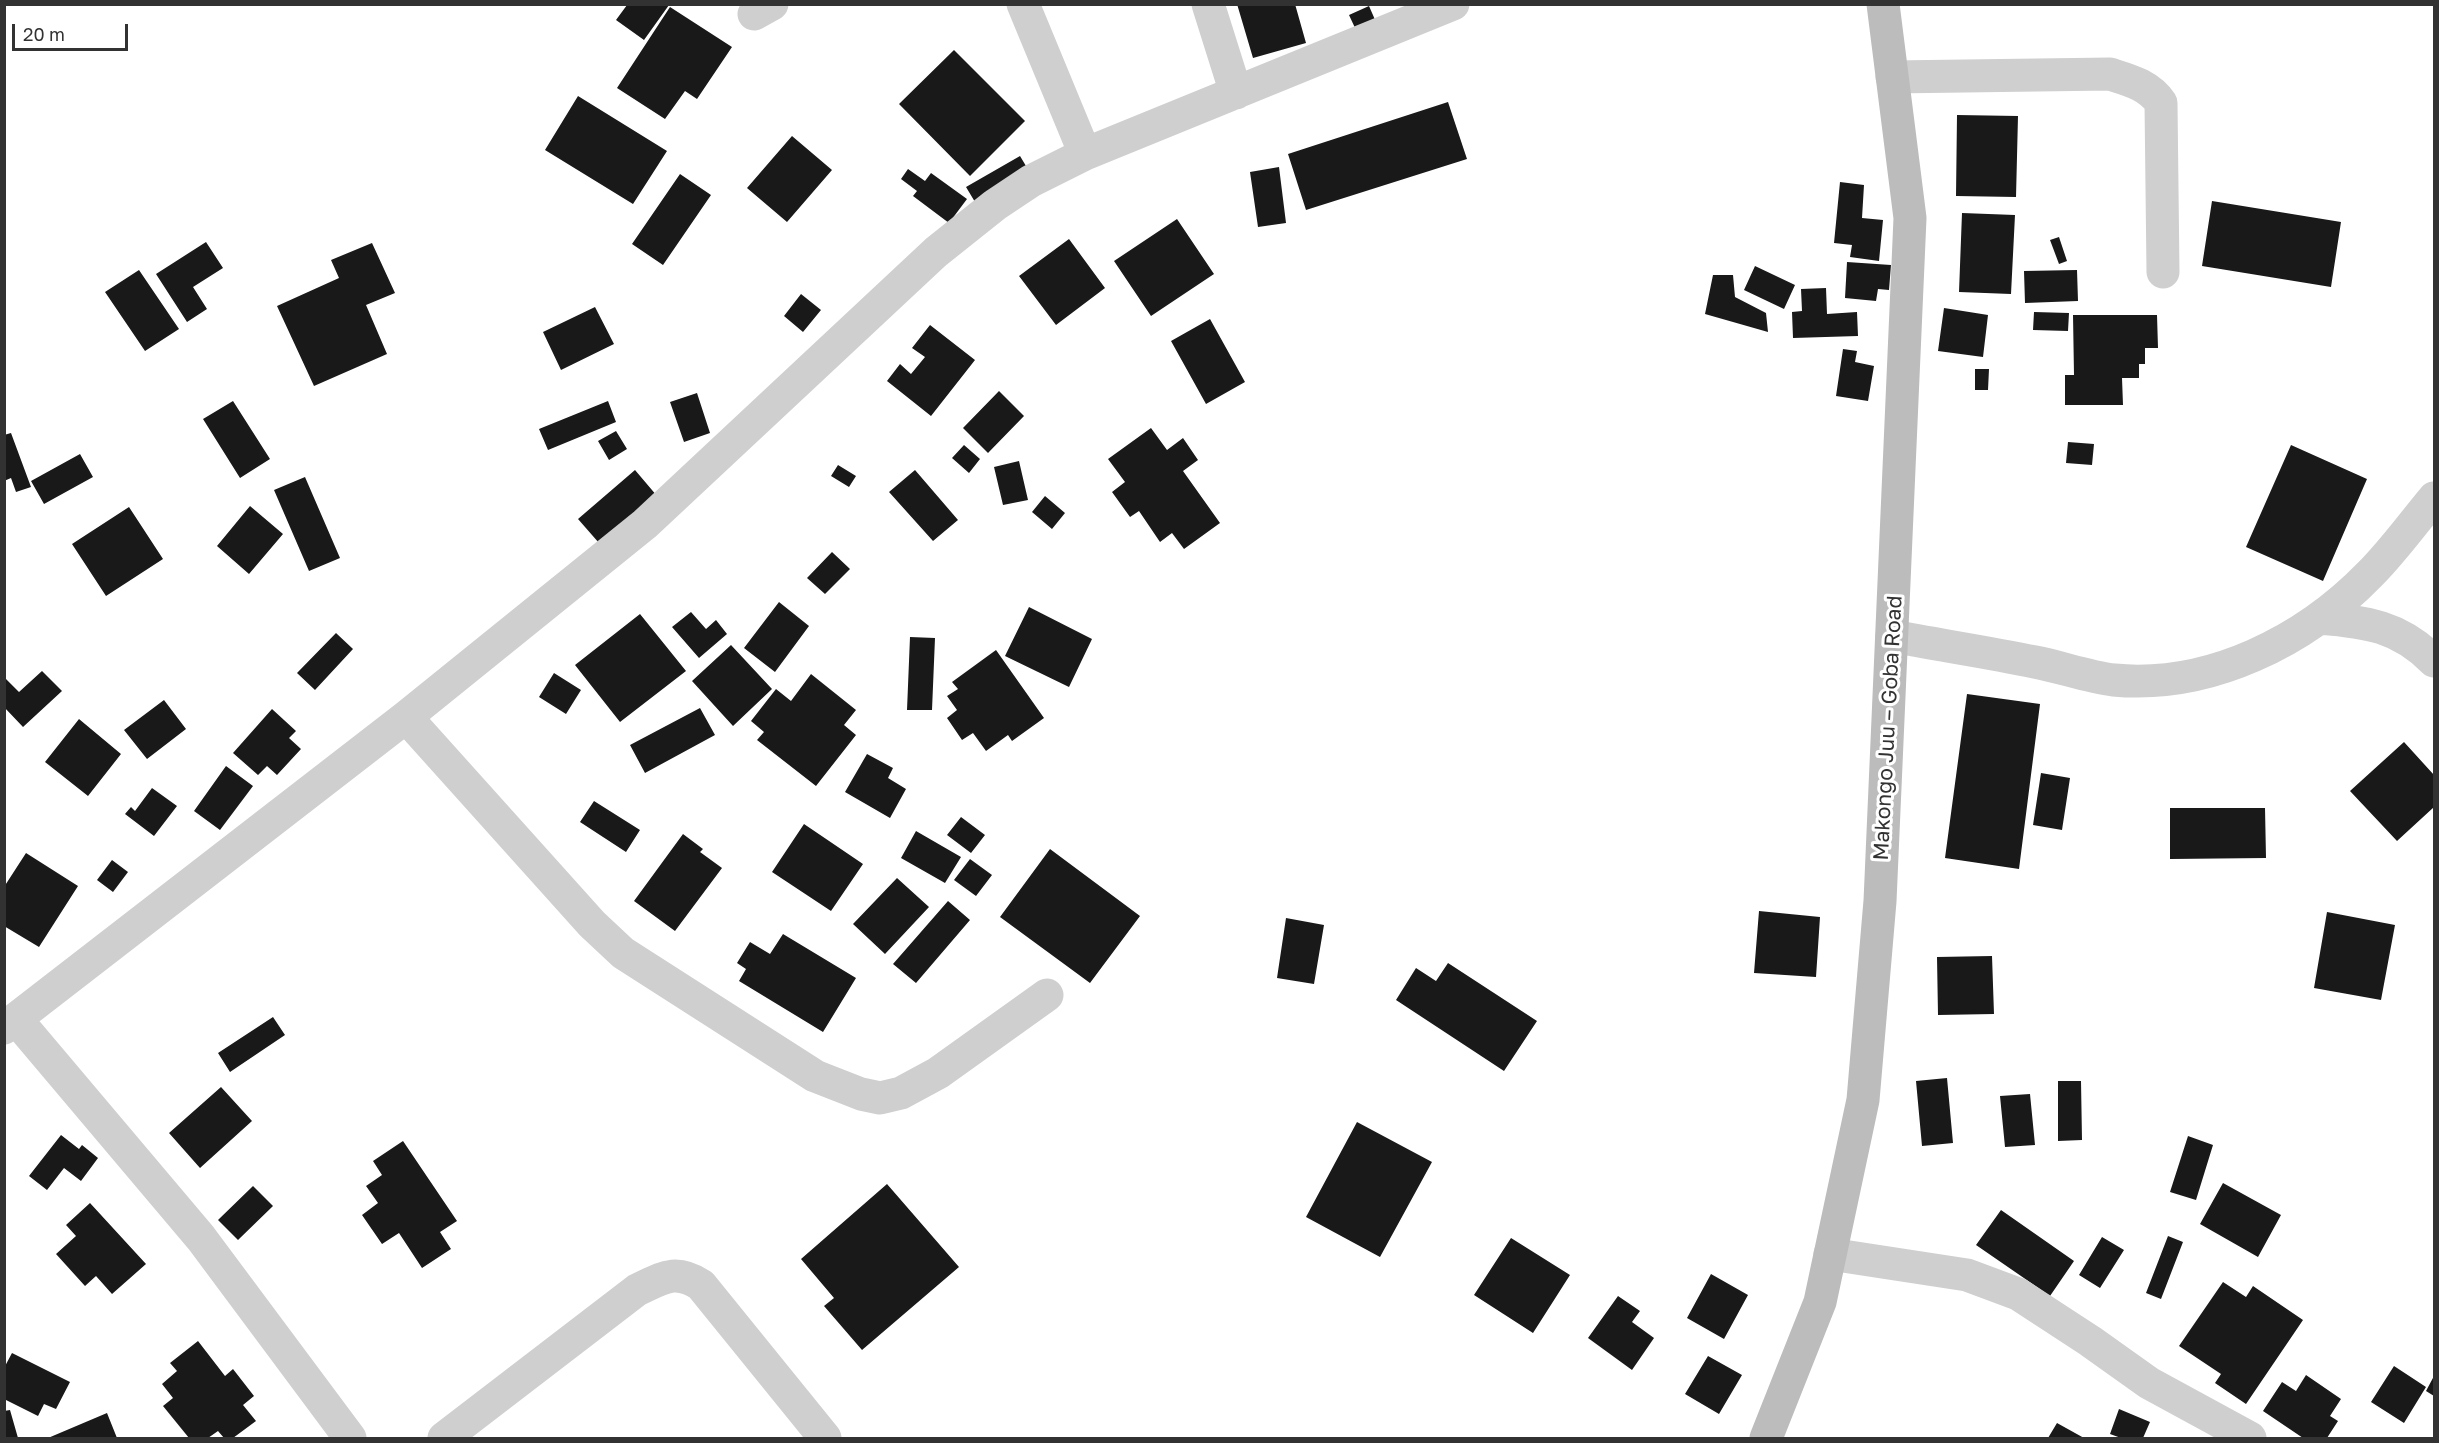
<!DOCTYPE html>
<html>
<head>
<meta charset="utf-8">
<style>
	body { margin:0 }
	#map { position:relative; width:2439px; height:1443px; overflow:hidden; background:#fff; font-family:"Golos Text",sans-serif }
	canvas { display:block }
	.frame { position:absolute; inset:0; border:6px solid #323232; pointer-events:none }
	.scale { position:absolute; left:12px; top:24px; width:116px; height:27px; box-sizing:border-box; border:3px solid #323232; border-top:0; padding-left:8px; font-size:18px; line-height:21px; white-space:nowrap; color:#323232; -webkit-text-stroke:4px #fff; paint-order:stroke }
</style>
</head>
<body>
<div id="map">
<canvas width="2439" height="1443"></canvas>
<div class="frame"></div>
<div class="scale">20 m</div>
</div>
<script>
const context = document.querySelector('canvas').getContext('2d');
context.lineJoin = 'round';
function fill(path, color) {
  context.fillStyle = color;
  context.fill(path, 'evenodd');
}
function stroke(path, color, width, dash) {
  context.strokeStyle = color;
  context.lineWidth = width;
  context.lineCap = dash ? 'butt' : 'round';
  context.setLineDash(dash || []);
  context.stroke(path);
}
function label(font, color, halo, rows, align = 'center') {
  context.font = font + ' "Golos Text",sans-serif';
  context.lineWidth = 6;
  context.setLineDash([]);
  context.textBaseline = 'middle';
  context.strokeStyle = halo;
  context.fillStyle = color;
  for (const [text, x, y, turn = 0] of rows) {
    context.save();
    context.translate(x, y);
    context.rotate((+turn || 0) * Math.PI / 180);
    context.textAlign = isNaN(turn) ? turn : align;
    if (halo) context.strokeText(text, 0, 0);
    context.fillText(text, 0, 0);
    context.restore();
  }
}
fill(new Path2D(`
	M 1237,4 L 1295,4 L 1306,43 L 1253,58 Z
	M 627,5 L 669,5 L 644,40 L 616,20 Z
	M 1369,6 L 1376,22 L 1356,30 L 1349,15 Z
	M 670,7 L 732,47 L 697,99 L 685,91 L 665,119 L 617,88 Z
	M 954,50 L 1025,121 L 970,176 L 899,104 Z
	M 578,96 L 667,151 L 633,204 L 545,150 Z
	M 1448,102 L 1467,159 L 1306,210 L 1288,154 Z
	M 1957,115 L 2018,116 L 2016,197 L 1956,196 Z
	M 792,136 L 832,170 L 787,222 L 747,188 Z
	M 1020,156 L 1032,176 L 978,207 L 966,187 Z
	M 1279,167 L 1286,223 L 1258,227 L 1250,172 Z
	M 908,169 L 925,181 L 931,173 L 967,199 L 949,223 L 913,196 L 917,191 L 901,179 Z
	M 680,174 L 711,195 L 663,265 L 632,244 Z
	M 1840,182 L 1864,185 L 1862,218 L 1883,220 L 1879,261 L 1850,257 L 1852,245 L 1834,243 Z
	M 2212,201 L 2341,222 L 2331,287 L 2202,266 Z
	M 1962,213 L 2015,215 L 2011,294 L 1959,292 Z
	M 1177,219 L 1214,274 L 1151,316 L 1114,261 Z
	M 2059,237 L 2067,261 L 2059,264 L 2050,240 Z
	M 1069,239 L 1105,288 L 1056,325 L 1019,276 Z
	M 206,242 L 223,268 L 193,287 L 207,309 L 187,322 L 156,274 Z
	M 372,243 L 395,293 L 366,305 L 387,354 L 314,386 L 277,306 L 339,278 L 331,260 Z
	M 1847,262 L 1891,265 L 1889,290 L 1878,289 L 1876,301 L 1845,298 Z
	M 1755,266 L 1795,285 L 1784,309 L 1744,290 Z
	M 139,270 L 179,329 L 145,351 L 105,292 Z
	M 2077,270 L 2078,301 L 2025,303 L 2024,271 Z
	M 1713,275 L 1733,275 L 1735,297 L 1766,313 L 1768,332 L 1705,314 Z
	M 1826,288 L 1827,314 L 1857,312 L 1858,336 L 1793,338 L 1792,312 L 1802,311 L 1801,289 Z
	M 801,294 L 821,310 L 803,332 L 784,316 Z
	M 595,307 L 614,344 L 561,370 L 543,332 Z
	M 1944,308 L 1988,315 L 1983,357 L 1938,351 Z
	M 2034,312 L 2069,313 L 2068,331 L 2033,330 Z
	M 2073,315 L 2157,315 L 2158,348 L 2145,348 L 2145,364 L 2139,364 L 2139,378 L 2122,378 L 2123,405 L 2065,405 L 2065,375 L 2074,375 Z
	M 1210,319 L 1245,382 L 1206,404 L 1171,341 Z
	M 930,325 L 975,360 L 931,416 L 887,381 L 900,364 L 911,374 L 925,357 L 912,348 Z
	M 1843,349 L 1857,351 L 1855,362 L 1874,366 L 1868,401 L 1836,396 Z
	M 1975,369 L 1989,369 L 1988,390 L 1975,390 Z
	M 999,391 L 1024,416 L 988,453 L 963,428 Z
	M 697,393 L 710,433 L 684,442 L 670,402 Z
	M 233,401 L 270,459 L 240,478 L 203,419 Z
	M 608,401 L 616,422 L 548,450 L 539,429 Z
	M 1151,428 L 1167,450 L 1183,438 L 1198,460 L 1183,471 L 1220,523 L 1184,549 L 1172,533 L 1160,542 L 1139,511 L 1130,517 L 1112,492 L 1125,482 L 1108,459 Z
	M 616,431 L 627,449 L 609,460 L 598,441 Z
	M 11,433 L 31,487 L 16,492 L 11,478 L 4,481 L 4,435 Z
	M 2068,442 L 2094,444 L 2092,465 L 2066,463 Z
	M 964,445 L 980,459 L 969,473 L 952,458 Z
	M 2291,445 L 2367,479 L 2323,581 L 2246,547 Z
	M 80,454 L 93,477 L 44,504 L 31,481 Z
	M 1019,461 L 1028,500 L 1003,505 L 994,467 Z
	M 838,465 L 856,476 L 849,487 L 831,476 Z
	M 635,470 L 663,503 L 606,551 L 578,519 Z
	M 915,470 L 958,520 L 933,541 L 889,492 Z
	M 305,477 L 340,558 L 309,571 L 274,490 Z
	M 1045,496 L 1065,513 L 1052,529 L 1032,512 Z
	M 250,506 L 283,534 L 249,574 L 217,546 Z
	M 129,507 L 163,559 L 106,596 L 72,544 Z
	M 832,552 L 850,569 L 825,594 L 807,578 Z
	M 779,602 L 809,626 L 775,672 L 744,648 Z
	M 1029,607 L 1092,639 L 1069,687 L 1005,656 Z
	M 691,612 L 706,629 L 716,620 L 727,634 L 699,658 L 672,627 Z
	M 640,614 L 686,671 L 620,722 L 575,665 Z
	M 336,633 L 353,649 L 315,690 L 297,673 Z
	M 910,637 L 935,638 L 932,710 L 907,710 Z
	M 731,645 L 772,689 L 733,726 L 692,681 Z
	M 996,650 L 1044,718 L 1012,741 L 1008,735 L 986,751 L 973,733 L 962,740 L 947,718 L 957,710 L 947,696 L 958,689 L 952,682 Z
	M 42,671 L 62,691 L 23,727 L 4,707 L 4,680 L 6,679 L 19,692 Z
	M 554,673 L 581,690 L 566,714 L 539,697 Z
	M 811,674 L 856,710 L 844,725 L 856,735 L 816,786 L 757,740 L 764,732 L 751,721 L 776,689 L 791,701 Z
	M 1967,694 L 2040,704 L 2019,869 L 1945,858 Z
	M 164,700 L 186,729 L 147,759 L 124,730 Z
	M 700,708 L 715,735 L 645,773 L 630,745 Z
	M 272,709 L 296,731 L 289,738 L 301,749 L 277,775 L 267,766 L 258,775 L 233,753 Z
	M 79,719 L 121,754 L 88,796 L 45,762 Z
	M 2404,742 L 2434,775 L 2434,807 L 2397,841 L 2350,791 Z
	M 867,754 L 893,768 L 888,778 L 906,789 L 890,818 L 845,792 Z
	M 226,766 L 253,786 L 220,830 L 194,811 Z
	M 2041,773 L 2070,778 L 2062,830 L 2033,825 Z
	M 152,788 L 177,806 L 154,836 L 125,814 L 131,807 L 135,811 Z
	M 594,801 L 640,830 L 626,852 L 580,822 Z
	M 2170,808 L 2265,808 L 2266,858 L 2170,859 Z
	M 961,817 L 985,835 L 971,853 L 947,835 Z
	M 804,824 L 863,864 L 831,911 L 772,872 Z
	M 916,831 L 961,857 L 945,883 L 901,858 Z
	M 683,834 L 703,849 L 700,852 L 722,868 L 675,931 L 634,901 Z
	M 1050,849 L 1140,916 L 1090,983 L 1000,917 Z
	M 26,853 L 78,886 L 39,947 L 4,926 L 4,887 Z
	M 970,859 L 992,875 L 976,896 L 954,880 Z
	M 112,860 L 128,872 L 113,892 L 97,880 Z
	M 897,878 L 929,907 L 885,954 L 853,924 Z
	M 948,901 L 970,920 L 916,983 L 893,964 Z
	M 1759,911 L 1820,917 L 1816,977 L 1754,973 Z
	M 2327,912 L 2395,925 L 2381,1000 L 2314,988 Z
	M 1286,918 L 1324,925 L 1314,984 L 1277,978 Z
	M 783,934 L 856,978 L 823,1032 L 739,981 L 746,969 L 737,963 L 750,942 L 770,954 Z
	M 1992,956 L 1994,1014 L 1938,1015 L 1937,957 Z
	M 1448,963 L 1537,1021 L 1504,1071 L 1396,1000 L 1416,968 L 1436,981 Z
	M 273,1017 L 285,1035 L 230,1072 L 218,1053 Z
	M 1947,1078 L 1953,1143 L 1922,1146 L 1916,1081 Z
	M 2058,1081 L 2081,1081 L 2082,1140 L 2058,1141 Z
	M 221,1087 L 252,1121 L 200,1168 L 169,1133 Z
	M 2030,1094 L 2035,1145 L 2005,1147 L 2000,1096 Z
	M 1357,1122 L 1432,1162 L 1380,1257 L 1306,1217 Z
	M 61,1135 L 79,1149 L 82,1145 L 98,1158 L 81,1181 L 64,1168 L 47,1190 L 29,1176 Z
	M 2188,1136 L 2213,1145 L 2196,1200 L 2170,1192 Z
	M 403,1141 L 457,1221 L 440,1232 L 451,1249 L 422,1268 L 399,1233 L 382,1244 L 362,1215 L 378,1203 L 366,1186 L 382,1175 L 373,1161 Z
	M 2223,1183 L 2281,1215 L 2258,1257 L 2200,1224 Z
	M 887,1184 L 959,1267 L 862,1350 L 824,1306 L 834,1298 L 801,1259 Z
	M 253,1186 L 273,1206 L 238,1240 L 218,1220 Z
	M 90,1203 L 146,1264 L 112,1294 L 96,1276 L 85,1286 L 56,1254 L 76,1236 L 66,1225 Z
	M 2001,1210 L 2074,1261 L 2050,1296 L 1976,1245 Z
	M 2168,1236 L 2183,1242 L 2161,1299 L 2146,1293 Z
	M 2102,1237 L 2124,1250 L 2100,1288 L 2079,1275 Z
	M 1511,1238 L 1570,1275 L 1533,1333 L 1474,1295 Z
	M 1711,1274 L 1748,1295 L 1724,1339 L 1687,1318 Z
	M 2223,1282 L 2246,1297 L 2253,1286 L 2303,1320 L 2246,1404 L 2215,1383 L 2221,1374 L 2179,1346 Z
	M 1618,1296 L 1640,1311 L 1632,1322 L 1654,1338 L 1632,1370 L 1588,1338 Z
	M 198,1341 L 225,1376 L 233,1369 L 254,1396 L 243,1405 L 256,1421 L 233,1438 L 224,1438 L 218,1431 L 208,1438 L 189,1438 L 163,1406 L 173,1398 L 162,1384 L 177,1371 L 170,1363 Z
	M 12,1353 L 70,1382 L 56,1409 L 44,1404 L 38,1416 L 4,1399 L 4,1368 Z
	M 1708,1356 L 1742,1375 L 1719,1414 L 1685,1394 Z
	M 2394,1366 L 2426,1387 L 2404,1423 L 2371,1402 Z
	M 2306,1375 L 2341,1399 L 2330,1416 L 2338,1421 L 2327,1438 L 2303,1438 L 2263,1411 L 2282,1382 L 2296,1391 Z
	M 2434,1376 L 2434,1396 L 2426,1391 Z
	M 2119,1409 L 2150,1422 L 2143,1438 L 2121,1438 L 2110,1434 Z
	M 10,1410 L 18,1438 L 4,1438 L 4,1411 Z
	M 107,1413 L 117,1438 L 48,1438 Z
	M 2057,1423 L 2084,1438 L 2048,1438 Z`), '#191919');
stroke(new Path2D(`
	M 1023,4 L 1085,154
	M 1208,4 L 1236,93
	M 754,14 L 772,4
	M 1892,77 L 2110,74 C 2129,80 2149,85 2161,103 L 2163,272
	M 2320,618 C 2367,622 2399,626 2434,661
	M 1892,636 C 1939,645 1987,652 2035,662 C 2061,667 2088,677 2114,680 C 2210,689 2305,641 2370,574 C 2393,551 2413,523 2434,498
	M 406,717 L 592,924 L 623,953 L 815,1076 L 861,1094 L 880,1098 L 901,1093 L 938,1073 L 1047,995
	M 16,1019 L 201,1238 L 350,1438
	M 4,1028 L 406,717 L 645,524 L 936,252 L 995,205 L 1031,181 L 1085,154 L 1453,4
	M 1830,1254 L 1967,1275 L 2018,1294 L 2090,1341 L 2149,1383 L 2250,1438
	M 444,1438 L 637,1290 C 663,1278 675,1268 701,1285 L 825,1438`), '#cfcfcf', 33);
stroke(new Path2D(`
	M 1766,1438 L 1820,1302 L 1863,1100 L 1880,901 L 1910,218 L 1883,4`), '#bcbcbc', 33);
label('21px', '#323232', '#fff', [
	["Makongo Juu – Goba Road",1888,728,-87]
]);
</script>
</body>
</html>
